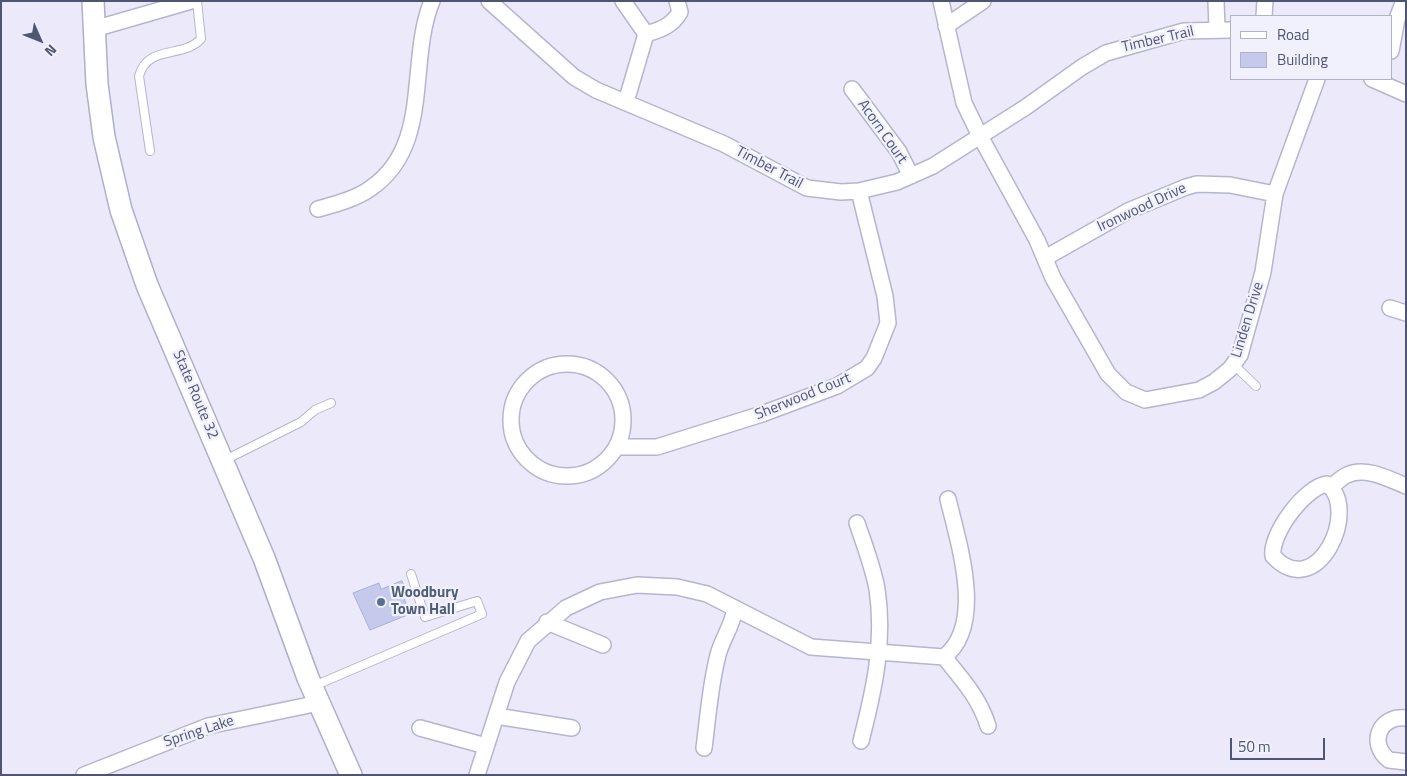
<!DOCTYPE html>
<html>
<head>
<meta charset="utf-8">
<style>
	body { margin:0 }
	#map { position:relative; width:1407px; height:776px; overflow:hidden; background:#eceafa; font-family:"Titillium Web",sans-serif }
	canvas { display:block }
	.frame { position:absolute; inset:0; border:2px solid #505672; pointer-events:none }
	.legend { position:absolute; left:1230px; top:15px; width:162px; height:65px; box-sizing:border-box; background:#f1f0fd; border:1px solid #b1b2c5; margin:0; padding:6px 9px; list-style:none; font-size:15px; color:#505672 }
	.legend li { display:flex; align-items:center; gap:10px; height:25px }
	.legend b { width:25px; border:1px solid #b1b2c5 }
	.north { position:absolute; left:15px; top:15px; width:50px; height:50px; -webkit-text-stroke:4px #f1f0fd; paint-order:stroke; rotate:134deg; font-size:14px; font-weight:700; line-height:20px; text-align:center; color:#505672 }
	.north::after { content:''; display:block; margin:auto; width:18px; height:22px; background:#505672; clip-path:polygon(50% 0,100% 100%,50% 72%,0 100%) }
	.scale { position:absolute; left:1230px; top:738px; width:95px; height:22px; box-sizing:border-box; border:2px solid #505672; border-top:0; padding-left:6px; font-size:15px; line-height:18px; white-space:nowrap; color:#505672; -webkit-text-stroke:4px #f1f0fd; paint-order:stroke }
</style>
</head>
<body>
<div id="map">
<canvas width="1407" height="776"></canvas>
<div class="frame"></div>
<ul class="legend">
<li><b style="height:6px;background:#fff"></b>Road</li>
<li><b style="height:14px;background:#c5caec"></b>Building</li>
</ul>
<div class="north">N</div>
<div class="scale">50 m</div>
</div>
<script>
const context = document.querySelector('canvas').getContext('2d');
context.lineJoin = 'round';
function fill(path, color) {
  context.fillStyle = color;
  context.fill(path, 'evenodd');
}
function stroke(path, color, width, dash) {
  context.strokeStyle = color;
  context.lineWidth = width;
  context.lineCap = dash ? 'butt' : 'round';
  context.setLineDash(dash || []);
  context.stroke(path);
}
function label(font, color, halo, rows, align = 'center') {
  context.font = font + ' "Titillium Web",sans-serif';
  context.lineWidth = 4.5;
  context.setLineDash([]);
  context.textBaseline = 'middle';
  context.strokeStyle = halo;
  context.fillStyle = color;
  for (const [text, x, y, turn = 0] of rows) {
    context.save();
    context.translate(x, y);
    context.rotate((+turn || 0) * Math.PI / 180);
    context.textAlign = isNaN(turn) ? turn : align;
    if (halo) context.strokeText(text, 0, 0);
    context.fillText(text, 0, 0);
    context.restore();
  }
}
const building = new Path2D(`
	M 402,581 L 404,586 L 400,588 L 410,614 L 370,630 L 353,593 L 379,583 L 381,589 Z`);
fill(building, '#c5caec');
stroke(building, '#a7afdd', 1);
const service = new Path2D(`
	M 150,151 L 139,76 C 148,44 182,59 201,39 L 197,1
	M 1234,365 L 1256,386
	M 223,461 L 301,422 L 315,410 L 331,403
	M 314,686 L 482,614 L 477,601 L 425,617 L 411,574`);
const minor = new Path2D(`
	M 489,1 L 574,77 L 596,90 L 724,144 L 807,188 L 841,192 L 859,191 L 897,182 L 933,166 L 1026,107 L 1082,67 L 1106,53 L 1184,31 L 1231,30
	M 623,1 L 646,34
	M 941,1 L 964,103 L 980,136 L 1037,240 L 1053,278 L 1108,374 L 1126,392 L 1145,400 L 1199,390 L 1214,382 L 1230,369 L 1240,355 L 1263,272 L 1275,194 L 1317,79
	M 1216,1 L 1217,29
	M 1264,16 L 1265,1
	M 946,26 L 983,1
	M 94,29 L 191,1
	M 1391,51 L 1397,19 L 1403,3 L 1406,2
	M 1372,79 L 1406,94
	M 852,89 L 899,152 L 911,176
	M 626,102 L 646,34 C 660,30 672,26 680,12 L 677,1
	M 318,209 C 336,204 356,199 371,188 C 433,145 407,62 432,1
	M 1045,258 L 1128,211 L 1186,187 L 1197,184 L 1230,185 L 1275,194
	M 1390,308 L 1406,313
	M511 420a56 56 0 1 1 112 0a56 56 0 1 1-112 0Z
	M 617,447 L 657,447 L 762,414 L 837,386 L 867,368 L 874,358 L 888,323 L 885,296 L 859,191
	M 1327,484 C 1361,509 1317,604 1273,556 C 1270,534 1305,487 1327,484 Z
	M 1331,487 C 1336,483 1342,477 1347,475 C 1365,466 1389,479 1406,486
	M 857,523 C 864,544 873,567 877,589 C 885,642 874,690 861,741
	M 547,622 L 603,645
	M 944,657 C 986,625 958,542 948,499
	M 944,657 C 962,679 980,699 988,726
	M 496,716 L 572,728
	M 1406,718 C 1379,715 1368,744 1389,760 L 1406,762
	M 420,728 L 486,746
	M 704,748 C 708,717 710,686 718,655 C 722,639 733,625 735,608
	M 84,775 L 208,726 L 319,703
	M 477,775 L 507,682 L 528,641 L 566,608 L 600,592 L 637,585 L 677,587 L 707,594 L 811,647 L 944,657`);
const secondary = new Path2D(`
	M 93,1 L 97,84 L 104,137 L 121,210 L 147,285 L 264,558 L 308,678 L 351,775`);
stroke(service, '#b4b6cd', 10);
stroke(minor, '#b4b6cd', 18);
stroke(secondary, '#adafcb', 24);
stroke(service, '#fff', 8);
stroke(minor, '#fff', 15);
stroke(secondary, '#fff', 21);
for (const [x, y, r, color] of [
	[381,602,5,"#5c6f8a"]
]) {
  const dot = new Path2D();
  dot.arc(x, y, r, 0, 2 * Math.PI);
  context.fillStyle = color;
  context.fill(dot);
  stroke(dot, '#f1f0fd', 2);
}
label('15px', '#505672', '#f1f0fd', [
	["Timber Trail",1158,40,-13],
	["Acorn Court",882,132,55],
	["Timber Trail",769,168,28],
	["Ironwood Drive",1142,208,-25],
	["Linden Drive",1248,320,-73],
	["State Route 32",195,395,67],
	["Sherwood Court",803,397,-22],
	["Spring Lake",199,732,-18]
]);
label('bold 15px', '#4e5e75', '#f1f0fd', [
	["Woodbury",391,593],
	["Town Hall",391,610]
], 'left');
</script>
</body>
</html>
